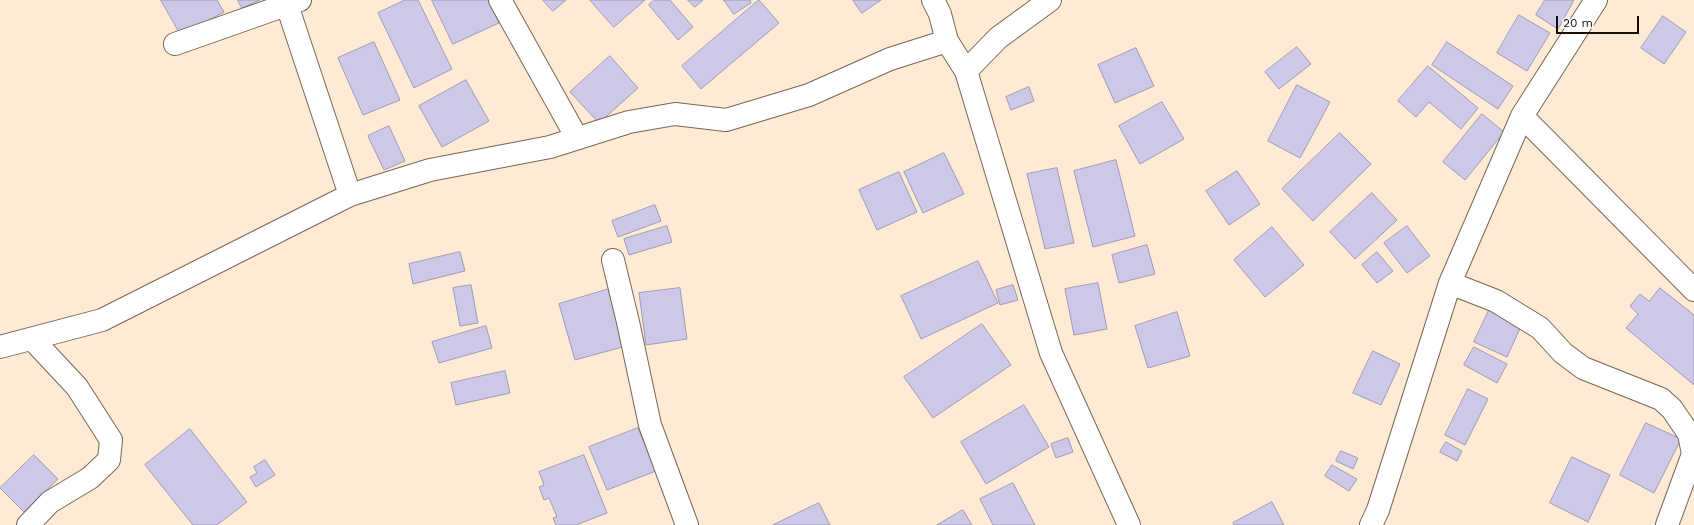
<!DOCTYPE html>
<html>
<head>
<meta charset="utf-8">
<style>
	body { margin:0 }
	#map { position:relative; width:1694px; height:525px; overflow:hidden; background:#ffebd5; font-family:"Work Sans",sans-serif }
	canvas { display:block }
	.scale { position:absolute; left:1556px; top:16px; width:83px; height:18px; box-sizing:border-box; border:2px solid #150f08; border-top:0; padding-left:5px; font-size:12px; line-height:14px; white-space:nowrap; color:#150f08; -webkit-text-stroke:3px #fff; paint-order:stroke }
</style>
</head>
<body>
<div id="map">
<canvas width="1694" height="525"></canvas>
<div class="scale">20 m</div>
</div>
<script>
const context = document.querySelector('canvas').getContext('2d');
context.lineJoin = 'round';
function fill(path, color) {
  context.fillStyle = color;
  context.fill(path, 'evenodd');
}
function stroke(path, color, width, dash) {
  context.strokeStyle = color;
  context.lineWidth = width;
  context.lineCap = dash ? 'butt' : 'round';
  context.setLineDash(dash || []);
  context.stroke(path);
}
const building = new Path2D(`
	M 161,0 L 217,0 L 224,12 L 181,35 Z
	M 238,0 L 260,0 L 242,8 Z
	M 405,0 L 418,0 L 452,69 L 414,88 L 378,13 Z
	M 432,0 L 488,0 L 499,23 L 453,44 Z
	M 543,0 L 566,0 L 553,11 Z
	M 590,0 L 645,0 L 614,27 Z
	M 654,0 L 670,0 L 693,27 L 678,40 L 649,5 Z
	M 688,0 L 703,0 L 695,7 Z
	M 724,0 L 750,0 L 751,3 L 734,14 Z
	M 759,0 L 779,23 L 701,89 L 682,66 Z
	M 853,0 L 881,0 L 862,13 Z
	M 1545,0 L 1574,0 L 1558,29 L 1536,15 Z
	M 1519,15 L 1550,33 L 1527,71 L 1497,53 Z
	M 1663,16 L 1686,32 L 1664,64 L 1641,48 Z
	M 374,42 L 400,100 L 363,115 L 338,58 Z
	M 1447,42 L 1513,86 L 1498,109 L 1432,65 Z
	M 1297,47 L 1311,64 L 1279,89 L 1265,72 Z
	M 1136,48 L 1154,86 L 1115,103 L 1098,65 Z
	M 610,56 L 638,88 L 599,123 L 570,92 Z
	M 1428,66 L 1478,108 L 1461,129 L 1429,102 L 1416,117 L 1398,101 Z
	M 466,80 L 489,121 L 442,147 L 419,106 Z
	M 1297,85 L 1330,102 L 1300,158 L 1268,141 Z
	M 1029,87 L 1034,101 L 1011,110 L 1006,97 Z
	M 1162,102 L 1184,139 L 1140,164 L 1119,126 Z
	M 1482,114 L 1504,132 L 1465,180 L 1443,162 Z
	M 389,126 L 405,161 L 384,170 L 368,136 Z
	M 1340,133 L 1371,164 L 1313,221 L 1282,189 Z
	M 944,153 L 964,194 L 923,213 L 904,172 Z
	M 1116,160 L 1135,236 L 1093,247 L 1074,171 Z
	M 1057,168 L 1074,243 L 1045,249 L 1027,174 Z
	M 1237,171 L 1260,204 L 1229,225 L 1206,191 Z
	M 899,172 L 917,212 L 877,230 L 859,190 Z
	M 1372,193 L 1397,220 L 1355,259 L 1330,232 Z
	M 655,205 L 661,221 L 618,237 L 612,221 Z
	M 667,226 L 672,242 L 629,255 L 624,239 Z
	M 1407,226 L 1430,256 L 1407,273 L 1384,243 Z
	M 1272,227 L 1304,265 L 1265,297 L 1234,260 Z
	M 1147,245 L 1155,274 L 1119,283 L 1112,255 Z
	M 460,252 L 465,271 L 413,284 L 409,264 Z
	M 1377,252 L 1393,271 L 1377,283 L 1362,265 Z
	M 978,261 L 998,303 L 921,339 L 901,296 Z
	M 1098,283 L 1107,329 L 1074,335 L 1065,289 Z
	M 471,285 L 478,323 L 460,326 L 453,288 Z
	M 1013,285 L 1018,300 L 1000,305 L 996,290 Z
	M 680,288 L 687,339 L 646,345 L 639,293 Z
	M 1660,288 L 1694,315 L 1694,385 L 1626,328 L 1638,314 L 1630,306 L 1640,294 L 1649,301 Z
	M 609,289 L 626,346 L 575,360 L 559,304 Z
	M 1490,308 L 1522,324 L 1507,357 L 1474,342 Z
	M 1177,312 L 1190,356 L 1148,368 L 1135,326 Z
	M 982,324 L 1011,365 L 933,418 L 904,377 Z
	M 486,326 L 492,348 L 439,363 L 432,342 Z
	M 1474,347 L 1507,364 L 1497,383 L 1464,365 Z
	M 1373,351 L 1400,364 L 1381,405 L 1353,393 Z
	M 505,371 L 510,393 L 456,405 L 451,383 Z
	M 1468,389 L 1488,399 L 1465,445 L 1445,435 Z
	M 1024,405 L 1049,447 L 986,484 L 961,442 Z
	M 1646,423 L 1681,439 L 1654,493 L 1620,475 Z
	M 638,428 L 656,471 L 607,490 L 589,447 Z
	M 190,429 L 247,502 L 217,525 L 193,525 L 145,465 Z
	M 1068,438 L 1073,452 L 1056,458 L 1051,444 Z
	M 1446,442 L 1462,451 L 1457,461 L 1440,452 Z
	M 1341,451 L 1358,458 L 1353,469 L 1336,461 Z
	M 34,455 L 58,479 L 24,512 L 0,488 Z
	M 584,455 L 607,513 L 576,525 L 556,525 L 553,518 L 557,517 L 549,498 L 544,500 L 539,487 L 544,485 L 539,472 Z
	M 1572,457 L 1610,475 L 1588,522 L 1550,503 Z
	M 265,460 L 275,475 L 256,487 L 250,477 L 257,473 L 254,467 Z
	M 1332,465 L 1357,479 L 1349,491 L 1325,476 Z
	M 1013,483 L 1035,525 L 993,525 L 980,499 Z
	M 1272,502 L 1284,525 L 1234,525 L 1233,523 Z
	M 819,503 L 830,525 L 773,525 Z
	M 963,510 L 972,525 L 937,525 Z`);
fill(building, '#cdc7e8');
stroke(building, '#9f9ab3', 1);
const minor = new Path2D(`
	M 500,0 L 577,138
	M 933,0 L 940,14 L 947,41 L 966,71 L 1051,353 L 1129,525
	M 287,5 L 350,195
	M 175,44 L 300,0
	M 966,71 L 998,38 L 1050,0
	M 1522,116 L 1694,290
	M 613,260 L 628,322 L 650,425 L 687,525
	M 1450,283 L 1496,301 L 1540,328 L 1563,353 L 1583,368 L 1661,399 L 1672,409 L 1689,434 L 1693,454 L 1667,525
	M 0,347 L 102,320 L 350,195 L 430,170 L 550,147 L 629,122 L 675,114 L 726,120 L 809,95 L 890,59 L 947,41
	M 28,525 L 50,502 L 90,478 L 109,460 L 111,440 L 77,387 L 33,340
	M 1371,525 L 1378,510 L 1450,283 L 1522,116 L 1596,0`);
stroke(minor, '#776653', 24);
stroke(minor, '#fff', 22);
</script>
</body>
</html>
